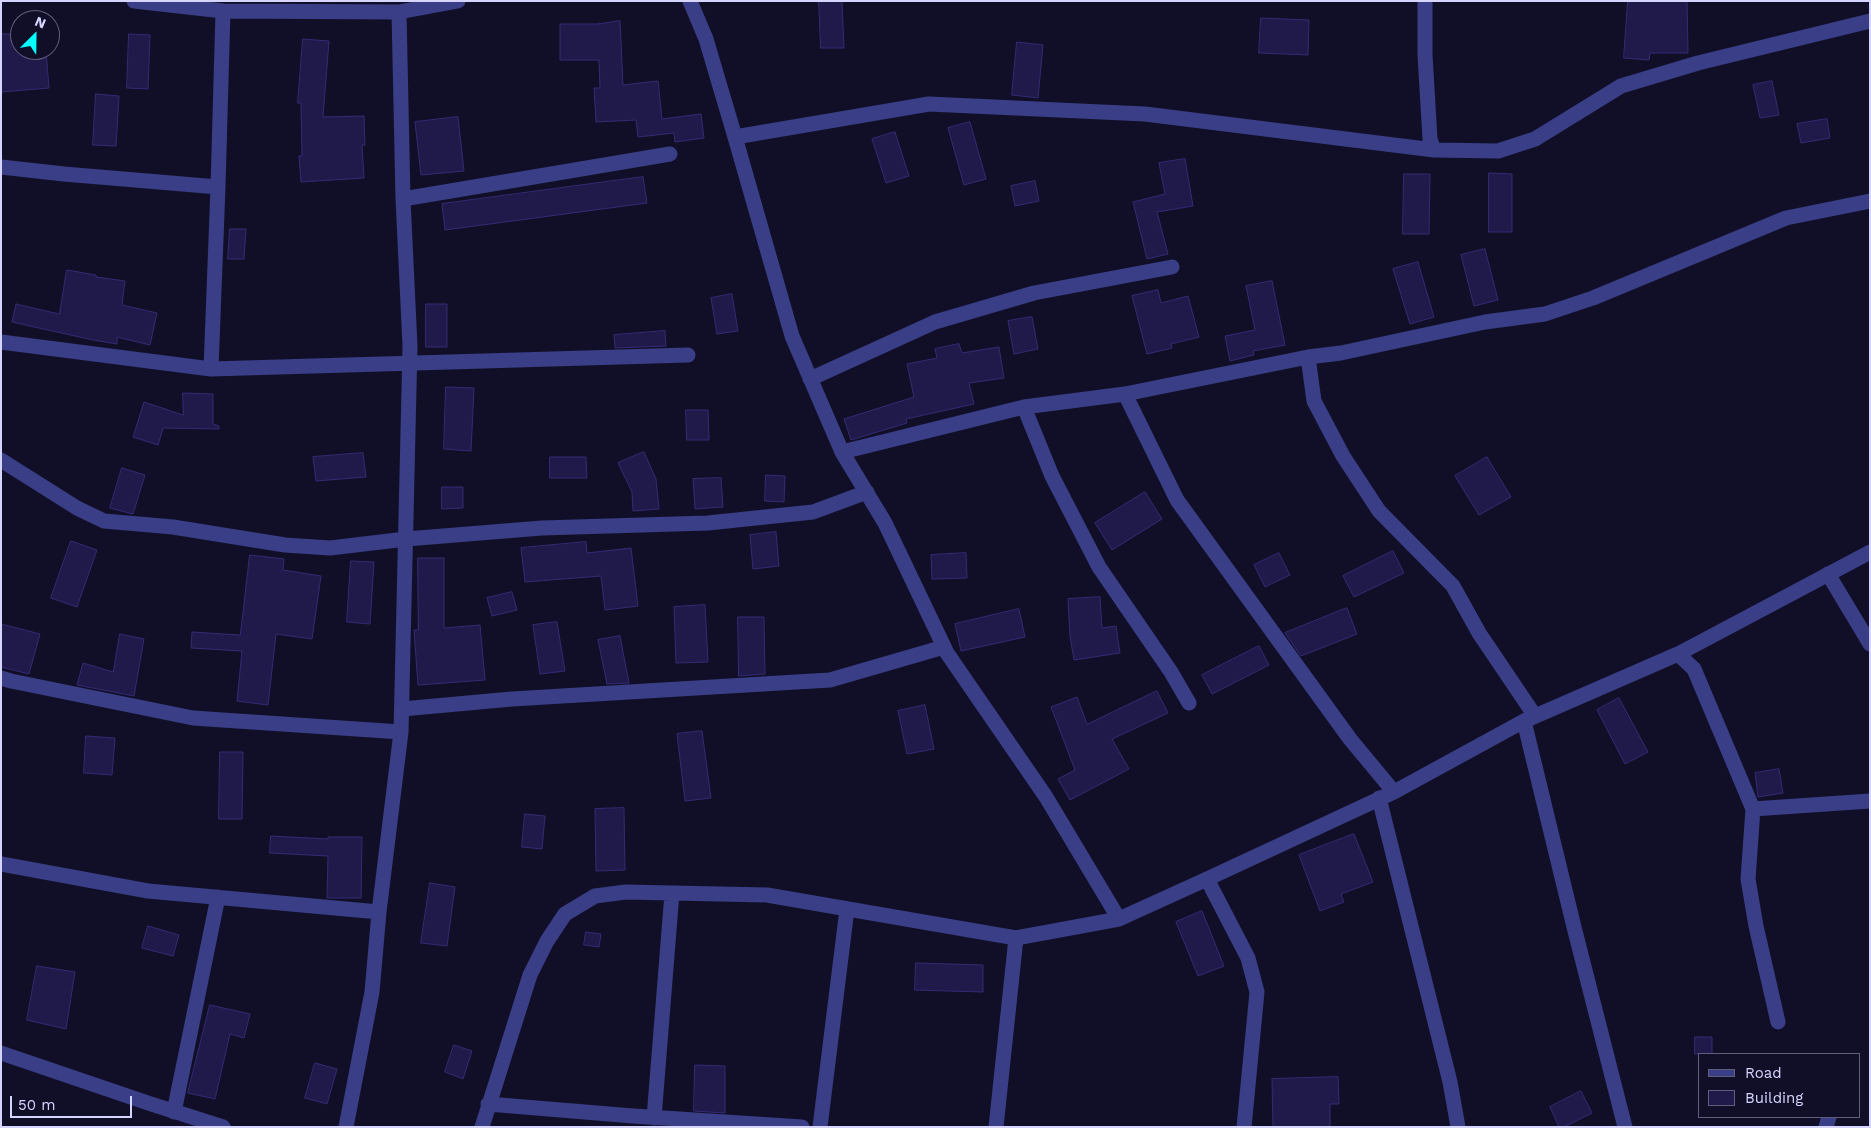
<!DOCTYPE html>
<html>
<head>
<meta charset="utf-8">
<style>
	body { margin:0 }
	#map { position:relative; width:1871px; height:1128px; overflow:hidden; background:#110f27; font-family:"Work Sans",sans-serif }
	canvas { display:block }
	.frame { position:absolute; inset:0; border:2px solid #d6d5ff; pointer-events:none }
	.legend { position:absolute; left:1698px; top:1053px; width:162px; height:65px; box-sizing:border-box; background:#110f27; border:1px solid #605e7d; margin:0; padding:6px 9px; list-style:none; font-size:15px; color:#d6d5ff }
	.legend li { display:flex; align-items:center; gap:10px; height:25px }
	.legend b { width:25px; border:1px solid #605e7d }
	.north { position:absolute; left:10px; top:10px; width:50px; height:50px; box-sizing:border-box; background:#110f27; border:1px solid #605e7d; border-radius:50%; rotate:23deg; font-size:14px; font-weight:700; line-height:20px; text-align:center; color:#d6d5ff }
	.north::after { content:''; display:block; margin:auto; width:18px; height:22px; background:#01ffff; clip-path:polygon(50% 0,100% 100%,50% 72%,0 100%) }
	.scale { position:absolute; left:10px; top:1096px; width:122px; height:22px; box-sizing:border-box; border:2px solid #d6d5ff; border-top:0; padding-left:6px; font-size:15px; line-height:18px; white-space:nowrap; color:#d6d5ff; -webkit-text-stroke:4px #110f27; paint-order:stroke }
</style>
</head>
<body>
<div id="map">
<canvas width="1871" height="1128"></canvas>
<div class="frame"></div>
<ul class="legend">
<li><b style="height:6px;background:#393e87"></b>Road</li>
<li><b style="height:14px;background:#1f1a49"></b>Building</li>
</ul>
<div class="north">N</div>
<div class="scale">50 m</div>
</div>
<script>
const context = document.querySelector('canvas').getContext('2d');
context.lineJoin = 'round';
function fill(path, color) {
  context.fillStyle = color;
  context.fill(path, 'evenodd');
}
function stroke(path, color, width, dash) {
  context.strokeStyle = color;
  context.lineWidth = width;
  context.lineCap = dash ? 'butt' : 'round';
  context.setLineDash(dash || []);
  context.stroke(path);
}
const building = new Path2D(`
	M 819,1 L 842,1 L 844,48 L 821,48 Z
	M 1628,1 L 1687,1 L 1688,53 L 1650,53 L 1649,60 L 1624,58 Z
	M 1261,18 L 1309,20 L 1308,55 L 1259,53 Z
	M 620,21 L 623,85 L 658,81 L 662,119 L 701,114 L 704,138 L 675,142 L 674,133 L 638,137 L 636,120 L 596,122 L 594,88 L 600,88 L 599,60 L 560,60 L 560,24 L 597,24 Z
	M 1,34 L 20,34 L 20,50 L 46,50 L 49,88 L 1,92 Z
	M 129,34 L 150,35 L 148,89 L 127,88 Z
	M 303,39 L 329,41 L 323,117 L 364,116 L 365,145 L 362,145 L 364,178 L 301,182 L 299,156 L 302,156 L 301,103 L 298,103 Z
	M 1017,42 L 1043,45 L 1038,98 L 1012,95 Z
	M 1772,81 L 1779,115 L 1760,118 L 1753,85 Z
	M 96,94 L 119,96 L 116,146 L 93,145 Z
	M 458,117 L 464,171 L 421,175 L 415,122 Z
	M 1827,119 L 1830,138 L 1801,143 L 1797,124 Z
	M 970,122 L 986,179 L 964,185 L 948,128 Z
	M 895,132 L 909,176 L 886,183 L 872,139 Z
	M 1185,159 L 1193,206 L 1157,212 L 1168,254 L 1147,259 L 1133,202 L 1165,194 L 1159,163 Z
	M 1489,173 L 1512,174 L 1512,232 L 1489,232 Z
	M 1404,174 L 1430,174 L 1429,234 L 1403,234 Z
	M 643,177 L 647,203 L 445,230 L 442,204 Z
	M 1035,181 L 1039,201 L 1015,206 L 1011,186 Z
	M 230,229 L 246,229 L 244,259 L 228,259 Z
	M 1485,249 L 1498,300 L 1474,306 L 1461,255 Z
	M 1418,262 L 1434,317 L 1410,324 L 1393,269 Z
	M 67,270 L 96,275 L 96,277 L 125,281 L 122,305 L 157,313 L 150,345 L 117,337 L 117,344 L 93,340 L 12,322 L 16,304 L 59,314 Z
	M 1272,281 L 1285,345 L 1253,351 L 1254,355 L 1230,361 L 1225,336 L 1255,330 L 1246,286 Z
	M 1158,290 L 1161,303 L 1188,296 L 1199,337 L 1171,344 L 1172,348 L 1147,354 L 1132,296 Z
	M 732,294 L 738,331 L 717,334 L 711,298 Z
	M 426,304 L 447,304 L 447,347 L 426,347 Z
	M 1032,317 L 1038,349 L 1014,354 L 1008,321 Z
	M 665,331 L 666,346 L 615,348 L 614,335 Z
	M 959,344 L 962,353 L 999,347 L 1004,378 L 969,383 L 974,404 L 906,419 L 907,423 L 851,440 L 844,419 L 914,397 L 907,364 L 937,358 L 935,349 Z
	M 446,387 L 474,388 L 471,451 L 444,449 Z
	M 183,393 L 213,394 L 213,424 L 219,426 L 219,429 L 163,428 L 158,445 L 133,437 L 144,402 L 183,415 Z
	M 686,410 L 708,410 L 709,440 L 687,440 Z
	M 644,452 L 656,479 L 659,509 L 633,511 L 632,492 L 618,463 Z
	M 363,453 L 366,477 L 316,481 L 313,457 Z
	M 550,457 L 586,457 L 587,478 L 550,478 Z
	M 1487,457 L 1511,497 L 1479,515 L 1455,476 Z
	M 122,468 L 145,475 L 133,514 L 110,508 Z
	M 766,475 L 785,476 L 784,502 L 765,501 Z
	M 721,478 L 723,507 L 695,509 L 693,479 Z
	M 442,487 L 463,487 L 463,508 L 442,509 Z
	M 1145,492 L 1162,519 L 1112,550 L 1095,523 Z
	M 776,532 L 779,566 L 753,569 L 750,535 Z
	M 71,541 L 97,550 L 77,607 L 51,598 Z
	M 586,542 L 587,553 L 631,548 L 638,606 L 605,610 L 601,576 L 525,582 L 521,548 Z
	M 1393,551 L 1404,573 L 1354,597 L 1343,576 Z
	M 966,553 L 967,578 L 932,579 L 931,555 Z
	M 1279,553 L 1290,575 L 1265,587 L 1254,565 Z
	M 250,555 L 284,559 L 283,570 L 321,576 L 312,639 L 276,634 L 268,705 L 237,701 L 242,651 L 191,648 L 192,632 L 240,635 Z
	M 418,558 L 444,558 L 444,628 L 480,625 L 485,680 L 418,685 L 414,630 L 418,630 Z
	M 351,561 L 374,562 L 370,624 L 347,622 Z
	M 512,592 L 517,610 L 492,616 L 487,598 Z
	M 1100,597 L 1102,628 L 1116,626 L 1120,653 L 1074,660 L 1070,636 L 1068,599 Z
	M 705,605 L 708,662 L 676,663 L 674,607 Z
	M 1347,608 L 1357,634 L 1301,656 L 1285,633 Z
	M 1019,609 L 1025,637 L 961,651 L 955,624 Z
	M 738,617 L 764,617 L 765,674 L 739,676 Z
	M 557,622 L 565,671 L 540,674 L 533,625 Z
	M 1,624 L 40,634 L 29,674 L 1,667 Z
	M 120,634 L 144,639 L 134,696 L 77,685 L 83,663 L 113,672 Z
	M 620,636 L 629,683 L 607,684 L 598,640 Z
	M 1259,646 L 1269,665 L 1212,694 L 1202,675 Z
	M 1157,691 L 1168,713 L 1112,739 L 1129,769 L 1070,800 L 1058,779 L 1075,770 L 1051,707 L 1077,697 L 1087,724 Z
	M 1619,698 L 1648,752 L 1625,764 L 1597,710 Z
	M 925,705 L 934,749 L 907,754 L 898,711 Z
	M 702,731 L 711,798 L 685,801 L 677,734 Z
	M 86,736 L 115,738 L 112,775 L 84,773 Z
	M 220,752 L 243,752 L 242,819 L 219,819 Z
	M 1779,769 L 1783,793 L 1758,797 L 1755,773 Z
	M 624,808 L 625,870 L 596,871 L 595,809 Z
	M 525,814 L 545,816 L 542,849 L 522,847 Z
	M 1354,834 L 1373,882 L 1341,894 L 1344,902 L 1320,911 L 1299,855 Z
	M 271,836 L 328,839 L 328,837 L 362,837 L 361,898 L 327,898 L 328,856 L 270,853 Z
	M 430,883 L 455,887 L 447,946 L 421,943 Z
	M 1202,911 L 1224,966 L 1198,976 L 1176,922 Z
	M 148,926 L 179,935 L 173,956 L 142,948 Z
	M 586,932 L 601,934 L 599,947 L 584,945 Z
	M 916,963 L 983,965 L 983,992 L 915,990 Z
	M 37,966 L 75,972 L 66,1029 L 27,1020 Z
	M 210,1005 L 250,1014 L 244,1038 L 230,1034 L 215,1099 L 188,1093 Z
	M 1695,1037 L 1712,1037 L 1712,1054 L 1695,1054 Z
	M 454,1045 L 472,1051 L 463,1079 L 445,1072 Z
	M 315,1063 L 337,1069 L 327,1104 L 305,1098 Z
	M 695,1065 L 725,1066 L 725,1113 L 694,1111 Z
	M 1338,1077 L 1339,1104 L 1330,1104 L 1330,1127 L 1273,1127 L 1272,1079 Z
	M 1581,1091 L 1592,1113 L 1564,1127 L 1559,1127 L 1550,1107 Z`);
fill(building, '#1f1a49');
stroke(building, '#332c75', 1);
stroke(new Path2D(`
	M 134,1 L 223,11 L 399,12 L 458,1
	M 690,1 L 706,39 L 735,137 L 792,336 L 842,452 L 885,523 L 947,653 L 1046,797 L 1119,919
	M 1425,1 L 1425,55 L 1430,139 L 1434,150
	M 735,137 L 929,104 L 1145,114 L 1434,150 L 1498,151 L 1535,139 L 1621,86 L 1698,63 L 1870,21
	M 1,167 L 64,174 L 218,187
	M 403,199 L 670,154
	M 1,342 L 211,369 L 688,355
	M 1308,357 L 1314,401 L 1343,456 L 1379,511 L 1453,586 L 1479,633 L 1535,716
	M 211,369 L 218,187 L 223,11
	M 810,379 L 935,322 L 1034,293 L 1172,267
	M 1125,394 L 1177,500 L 1350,739 L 1394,792
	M 1024,407 L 1052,476 L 1099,567 L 1171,672 L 1189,703
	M 842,452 L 1024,407 L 1125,394 L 1308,357 L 1341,353 L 1485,322 L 1545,314 L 1593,298 L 1786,218 L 1870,201
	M 1,460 L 77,508 L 104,521 L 173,527 L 285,545 L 330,548 L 406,539 L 542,528 L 708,523 L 813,512 L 867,492
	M 1828,574 L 1870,644
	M 1678,654 L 1694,669 L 1753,809 L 1748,879 L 1756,926 L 1778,1022
	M 1,678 L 11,681 L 193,718 L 401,732
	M 402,709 L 512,699 L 830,680 L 944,647
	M 1524,721 L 1574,927 L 1625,1127
	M 1379,798 L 1450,1082 L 1458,1127
	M 1753,809 L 1870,801
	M 1,864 L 148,891 L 379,912
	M 1207,879 L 1248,958 L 1257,992 L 1244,1127
	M 1,1053 L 148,1103 L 223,1127
	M 488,1104 L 633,1116 L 802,1127
	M 174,1112 L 218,897
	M 654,1118 L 672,893
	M 346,1127 L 372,992 L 379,912 L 401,732 L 410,346 L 403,199 L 399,12
	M 482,1127 L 530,975 L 547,941 L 565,914 L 595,896 L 626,892 L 767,895 L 1016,938 L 1119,919 L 1207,879 L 1394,792 L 1524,721 L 1678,654 L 1870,552
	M 820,1127 L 847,909
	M 996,1127 L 1016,938
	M 1826,1127 L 1829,1117`), '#393e87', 15);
</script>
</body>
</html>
